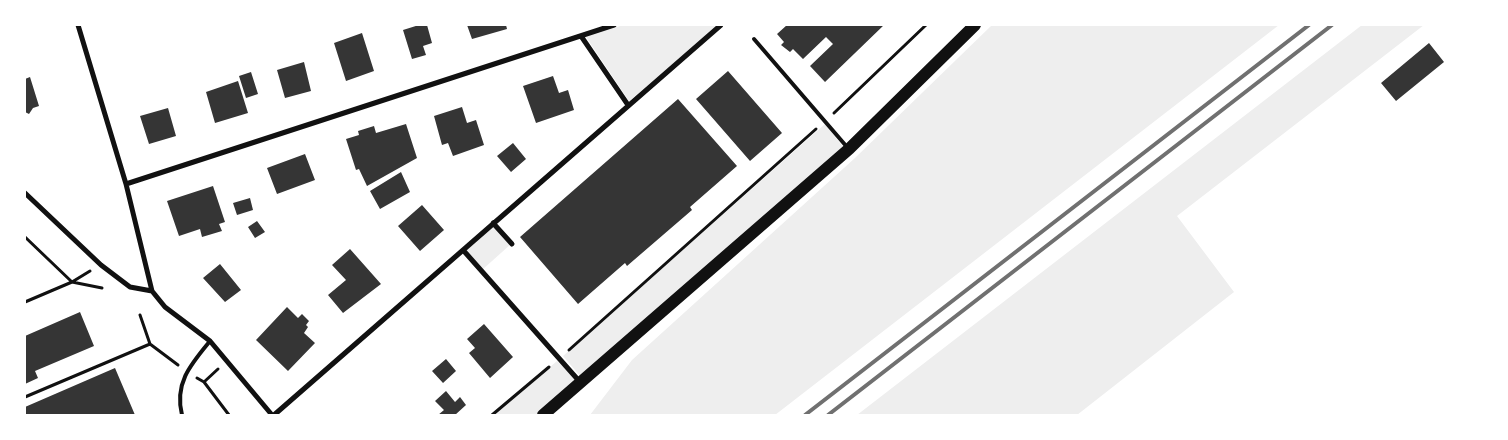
<!DOCTYPE html>
<html>
<head>
<meta charset="utf-8">
<style>
	body { margin:0 }
	#map { position:relative; width:1508px; height:440px; overflow:hidden; background:#fff; font-family:"Open Sans",sans-serif }
	canvas { display:block }
	.frame { position:absolute; inset:0; border:26px solid #fff; pointer-events:none }
</style>
</head>
<body>
<div id="map">
<canvas width="1508" height="440"></canvas>
<div class="frame"></div>
</div>
<script>
const context = document.querySelector('canvas').getContext('2d');
context.lineJoin = 'round';
function fill(path, color) {
  context.fillStyle = color;
  context.fill(path, 'evenodd');
}
function stroke(path, color, width, dash) {
  context.strokeStyle = color;
  context.lineWidth = width;
  context.lineCap = dash ? 'butt' : 'round';
  context.setLineDash(dash || []);
  context.stroke(path);
}
fill(new Path2D(`
	M 623,25 L 720,25 L 629,101 L 586,37 Z
	M 992,25 L 1279,25 L 775,415 L 590,415 L 632,360 L 855,158 Z
	M 1362,25 L 1424,25 L 1177,216 L 1234,292 L 1077,415 L 857,415 Z
	M 825,124 L 844,148 L 581,377 L 563,356 Z
	M 493,224 L 511,244 L 482,270 L 464,250 Z
	M 557,361 L 578,380 L 539,415 L 494,415 Z`), '#eee');
fill(new Path2D(`
	M 419,25 L 427,25 L 432,43 L 423,46 L 426,55 L 412,59 L 403,30 Z
	M 467,25 L 506,25 L 507,29 L 472,39 Z
	M 787,25 L 884,25 L 825,82 L 810,66 L 833,44 L 826,37 L 803,59 L 793,49 L 790,52 L 781,45 L 784,42 L 777,34 Z
	M 362,33 L 374,71 L 346,81 L 334,43 Z
	M 1429,43 L 1444,62 L 1396,101 L 1381,83 Z
	M 304,62 L 311,91 L 285,98 L 277,70 Z
	M 728,71 L 782,133 L 750,161 L 696,99 Z
	M 251,72 L 258,94 L 246,98 L 239,76 Z
	M 553,76 L 559,93 L 568,90 L 574,110 L 536,123 L 523,86 Z
	M 30,77 L 39,106 L 33,108 L 29,114 L 25,112 L 25,79 Z
	M 238,81 L 248,113 L 215,123 L 206,92 Z
	M 678,99 L 737,166 L 690,207 L 692,210 L 627,266 L 625,263 L 578,304 L 520,237 Z
	M 462,107 L 467,123 L 476,120 L 484,145 L 453,156 L 448,143 L 442,145 L 434,116 Z
	M 168,108 L 176,136 L 149,144 L 140,116 Z
	M 406,124 L 417,158 L 367,186 L 359,169 L 356,170 L 346,139 L 359,135 L 358,131 L 374,126 L 376,133 Z
	M 513,143 L 526,159 L 511,172 L 497,156 Z
	M 305,154 L 315,180 L 277,194 L 267,168 Z
	M 401,172 L 410,192 L 380,209 L 370,191 Z
	M 213,186 L 225,222 L 219,224 L 222,231 L 202,237 L 200,229 L 179,236 L 167,201 Z
	M 250,198 L 253,210 L 237,215 L 233,203 Z
	M 422,205 L 444,230 L 420,251 L 398,226 Z
	M 257,221 L 265,232 L 255,238 L 248,227 Z
	M 350,249 L 381,284 L 343,313 L 328,295 L 346,280 L 332,265 Z
	M 220,264 L 241,290 L 225,302 L 203,278 Z
	M 287,307 L 298,318 L 302,314 L 309,321 L 306,325 L 308,327 L 304,333 L 315,343 L 288,371 L 256,340 Z
	M 80,312 L 94,346 L 35,371 L 38,378 L 25,384 L 25,336 Z
	M 484,324 L 513,357 L 490,378 L 469,353 L 475,348 L 467,339 Z
	M 446,359 L 456,371 L 443,383 L 432,371 Z
	M 115,368 L 135,415 L 25,415 L 25,407 Z
	M 446,391 L 455,402 L 460,397 L 466,405 L 455,415 L 438,415 L 444,410 L 435,401 Z`), '#353535');
stroke(new Path2D(`
	M 834,113 L 926,25
	M 25,237 L 72,282 L 102,288
	M 25,302 L 72,282 L 90,271
	M 140,315 L 150,344 L 178,365
	M 569,350 L 816,129
	M 197,378 L 204,382 L 229,415
	M 204,382 L 218,369
	M 25,397 L 150,344
	M 492,415 L 549,367`), '#111', 3);
stroke(new Path2D(`
	M 754,39 L 847,147
	M 182,415 C 174,383 191,364 210,341`), '#111', 4);
stroke(new Path2D(`
	M 78,25 L 126,184 L 152,291 L 165,307 L 210,341 L 272,415
	M 581,36 L 628,105
	M 126,184 L 614,25
	M 25,193 L 101,265 L 130,287 L 152,291
	M 493,223 L 512,244
	M 463,250 L 580,382
	M 274,415 L 721,25`), '#111', 5);
stroke(new Path2D(`
	M 543,415 L 849,149 L 975,25`), '#111', 12);
stroke(new Path2D(`
	M 805,415 L 1309,25
	M 828,415 L 1332,25`), '#707070', 4);
</script>
</body>
</html>
